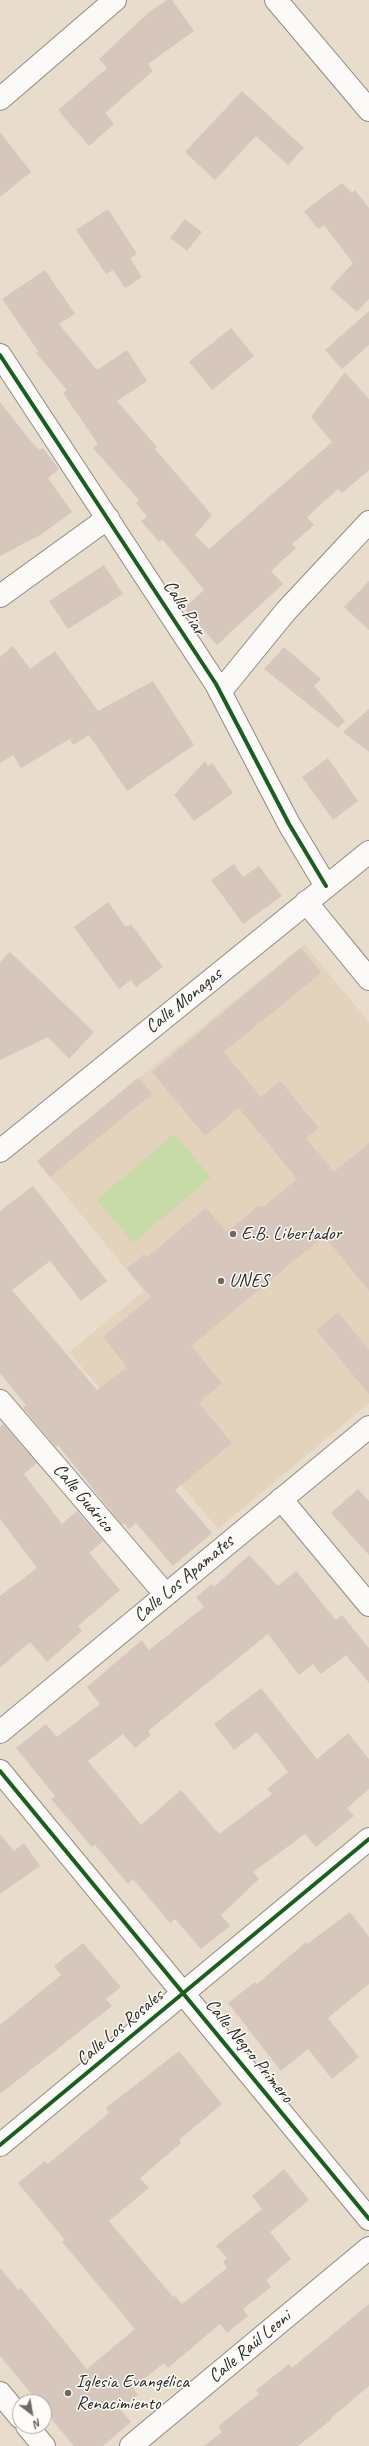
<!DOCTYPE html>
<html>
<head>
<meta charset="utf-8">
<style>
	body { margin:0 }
	#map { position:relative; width:369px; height:2446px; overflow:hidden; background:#e8ddcd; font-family:Caveat,sans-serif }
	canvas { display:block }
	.north { position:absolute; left:12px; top:2394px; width:40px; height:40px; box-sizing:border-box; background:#fdfcf7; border:1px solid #a9a8a5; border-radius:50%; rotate:149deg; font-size:11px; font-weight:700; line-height:16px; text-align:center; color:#2b2b2b }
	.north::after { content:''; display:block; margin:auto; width:14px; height:18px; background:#6d6964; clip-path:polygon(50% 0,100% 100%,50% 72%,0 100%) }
</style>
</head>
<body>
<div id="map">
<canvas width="369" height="2446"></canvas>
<div class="north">N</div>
</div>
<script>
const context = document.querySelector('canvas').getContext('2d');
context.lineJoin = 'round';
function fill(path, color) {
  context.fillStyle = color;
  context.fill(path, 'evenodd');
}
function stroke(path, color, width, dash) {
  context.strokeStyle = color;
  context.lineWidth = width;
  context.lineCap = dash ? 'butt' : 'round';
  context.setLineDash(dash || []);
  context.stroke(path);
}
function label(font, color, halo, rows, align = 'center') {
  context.font = font + ' Caveat,sans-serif';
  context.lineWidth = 3;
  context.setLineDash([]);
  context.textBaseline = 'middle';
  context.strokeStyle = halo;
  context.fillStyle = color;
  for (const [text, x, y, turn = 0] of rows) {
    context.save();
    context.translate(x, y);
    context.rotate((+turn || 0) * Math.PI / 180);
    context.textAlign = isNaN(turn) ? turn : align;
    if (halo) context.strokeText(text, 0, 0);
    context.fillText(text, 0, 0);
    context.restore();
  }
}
fill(new Path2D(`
	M 304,944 L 369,1022 L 369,1403 L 218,1529 L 69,1352 L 144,1291 L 37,1161 Z`), '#e3d3bd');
fill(new Path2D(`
	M 174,1134 L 211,1177 L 133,1243 L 97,1200 Z`), '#c6dba7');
fill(new Path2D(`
	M 167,0 L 172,0 L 194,31 L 148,64 L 153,71 L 105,113 L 114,124 L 89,146 L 58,110 L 107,68 L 99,59 L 149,12 Z
	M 242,91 L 304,148 L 288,165 L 256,136 L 215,180 L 185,152 Z
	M 0,132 L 31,172 L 0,197 Z
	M 342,183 L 352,193 L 355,190 L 369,208 L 369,299 L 357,312 L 330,288 L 353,263 L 324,225 L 318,229 L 304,211 Z
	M 108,209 L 137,254 L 130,258 L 142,277 L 125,288 L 113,270 L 106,274 L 76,230 Z
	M 185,219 L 202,232 L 187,251 L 170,238 Z
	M 45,270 L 75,314 L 59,324 L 97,370 L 127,350 L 147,381 L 117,401 L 157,447 L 155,449 L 212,515 L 195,535 L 209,549 L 332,442 L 311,417 L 345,372 L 369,399 L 369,470 L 342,493 L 338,489 L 307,517 L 314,525 L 292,544 L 296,548 L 271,571 L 283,584 L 217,645 L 184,608 L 204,590 L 162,539 L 159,542 L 141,521 L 147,516 L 136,503 L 139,500 L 93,448 L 98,444 L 63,393 L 67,390 L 36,353 L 38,351 L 2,299 Z
	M 369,311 L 369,345 L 342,369 L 325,350 Z
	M 231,328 L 254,356 L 212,390 L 189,362 Z
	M 0,402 L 30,440 L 39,450 L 43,448 L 59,469 L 48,478 L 72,512 L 42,534 L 0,556 Z
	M 104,565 L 123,594 L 68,629 L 49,601 Z
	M 369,581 L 369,630 L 344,607 Z
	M 13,646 L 30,669 L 55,651 L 98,711 L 153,681 L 194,745 L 127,791 L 89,735 L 73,745 L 70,739 L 21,768 L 13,755 L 0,763 L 0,657 Z
	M 284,647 L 321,679 L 314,686 L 345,721 L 338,728 L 264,669 Z
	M 369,709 L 369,752 L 343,732 Z
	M 328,758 L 358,801 L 333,820 L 302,777 Z
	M 205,761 L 208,766 L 212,763 L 233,793 L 194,821 L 174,795 Z
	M 234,864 L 243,877 L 259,866 L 282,896 L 243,924 L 211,880 Z
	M 108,902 L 126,927 L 131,924 L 163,967 L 136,987 L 131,980 L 119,989 L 74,927 Z
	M 301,948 L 321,973 L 224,1052 L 261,1097 L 280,1081 L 319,1128 L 306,1138 L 334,1172 L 369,1143 L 369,1291 L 324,1236 L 191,1346 L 222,1383 L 199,1403 L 232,1443 L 175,1490 L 212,1533 L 173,1566 L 136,1523 L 129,1529 L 124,1523 L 122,1525 L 58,1445 L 56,1447 L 23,1408 L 26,1405 L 0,1373 L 0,1211 L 33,1186 L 107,1281 L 81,1301 L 50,1261 L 12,1290 L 97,1390 L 127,1367 L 103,1337 L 151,1297 L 127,1269 L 144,1254 L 147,1257 L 206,1208 L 227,1232 L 259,1205 L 262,1208 L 297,1179 L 239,1108 L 205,1136 L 152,1072 Z
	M 10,952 L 94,1032 L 69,1059 L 48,1037 L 0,1060 L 0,962 Z
	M 138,1078 L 152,1094 L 50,1177 L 37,1161 Z
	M 338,1312 L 369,1350 L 369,1394 L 316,1330 Z
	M 3,1424 L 37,1463 L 24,1474 L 62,1524 L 77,1511 L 103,1541 L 89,1553 L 120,1590 L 78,1626 L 82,1631 L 47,1662 L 30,1642 L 0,1668 L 0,1596 L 37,1568 L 0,1519 L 0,1427 Z
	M 358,1489 L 369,1501 L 369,1555 L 331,1513 Z
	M 249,1555 L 278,1586 L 296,1571 L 336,1620 L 342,1615 L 369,1648 L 369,1683 L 346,1655 L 321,1674 L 313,1664 L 299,1675 L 268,1634 L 148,1731 L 151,1735 L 135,1748 L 123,1734 L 88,1761 L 141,1825 L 181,1790 L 219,1834 L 272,1794 L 267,1789 L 288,1772 L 257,1732 L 234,1750 L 214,1724 L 261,1688 L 317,1759 L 348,1733 L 369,1759 L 369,1789 L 347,1808 L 354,1816 L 316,1847 L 305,1834 L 253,1872 L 259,1879 L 221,1915 L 230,1926 L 201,1949 L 175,1919 L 170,1923 L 133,1879 L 128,1884 L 95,1845 L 92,1847 L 51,1799 L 55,1796 L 16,1748 L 46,1724 L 57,1737 L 100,1704 L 87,1687 L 142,1640 L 149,1650 L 204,1607 L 196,1597 L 212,1584 L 214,1587 Z
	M 0,1834 L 14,1851 L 24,1843 L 40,1866 L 0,1894 Z
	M 350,1912 L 369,1937 L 369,1984 L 328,2018 L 359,2057 L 332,2079 L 308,2049 L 281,2071 L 228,2003 L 255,1982 L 257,1984 L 306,1942 L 307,1944 Z
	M 83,1943 L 121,1987 L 106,1999 L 112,2006 L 0,2094 L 0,2025 L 61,1975 L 54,1966 Z
	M 179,2051 L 222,2104 L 179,2140 L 181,2143 L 140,2178 L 149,2188 L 109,2221 L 173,2297 L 175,2296 L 182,2304 L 227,2268 L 223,2262 L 227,2258 L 216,2246 L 262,2209 L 252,2196 L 284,2169 L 309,2200 L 270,2232 L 291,2259 L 266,2280 L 271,2287 L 243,2309 L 248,2316 L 227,2333 L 220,2324 L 168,2368 L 164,2363 L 133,2388 L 138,2395 L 120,2409 L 131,2422 L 103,2446 L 74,2446 L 44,2410 L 44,2402 L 38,2402 L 0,2356 L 0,2268 L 18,2290 L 21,2288 L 87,2369 L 135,2329 L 62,2242 L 65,2240 L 18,2183 L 45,2161 L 48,2164 L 109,2113 L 106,2108 Z
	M 369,2304 L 369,2386 L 331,2418 L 332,2419 L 298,2446 L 204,2446 L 222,2432 L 218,2426 L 259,2394 L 256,2390 L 289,2364 L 292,2368 Z`), '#d6c6bc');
const minor = new Path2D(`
	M 276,0 L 369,110
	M 0,99 L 115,0
	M 0,355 L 216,684 L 289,824 L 326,886
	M 0,596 L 108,518
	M 220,692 L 286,611 L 369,522
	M 306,902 L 369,979
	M 0,1151 L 369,852
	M 0,1401 L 166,1595
	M 281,1499 L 369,1605
	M 0,1732 L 369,1427
	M 0,1771 L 369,2219
	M 0,2145 L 369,1839
	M 0,2393 L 20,2417
	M 27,2426 L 44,2446
	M 131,2446 L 369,2248`);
stroke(minor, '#8f8a82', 24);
stroke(minor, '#fcfaf8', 22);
stroke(new Path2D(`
	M 0,355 L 216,684 L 289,824 L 326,886
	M 0,1771 L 369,2219
	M 0,2145 L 369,1839`), '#1b5e20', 4);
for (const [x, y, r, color] of [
	[233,1234,4,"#6d6964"],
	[221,1281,4,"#6d6964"],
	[68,2393,4,"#6d6964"]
]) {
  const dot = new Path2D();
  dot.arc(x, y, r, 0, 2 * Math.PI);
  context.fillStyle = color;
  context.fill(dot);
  stroke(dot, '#fdfcf7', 1.5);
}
label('19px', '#2b2b2b', '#fdfcf7', [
	["Calle Piar",184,608,57],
	["Calle Monagas",184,1001,-39],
	["Calle Guárico",83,1498,50],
	["Calle Los Apamates",184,1579,-40],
	["Calle Los Rosales",120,2028,-40],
	["Calle Negro Primero",249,2051,51],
	["Calle Raúl Leoni",250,2347,-40]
]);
label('19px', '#2b2b2b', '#fdfcf7', [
	["E.B. Libertador",241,1234],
	["UNES",229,1281],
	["Iglesia Evangélica",76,2382],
	["Renacimiento",76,2404]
], 'left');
</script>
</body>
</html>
